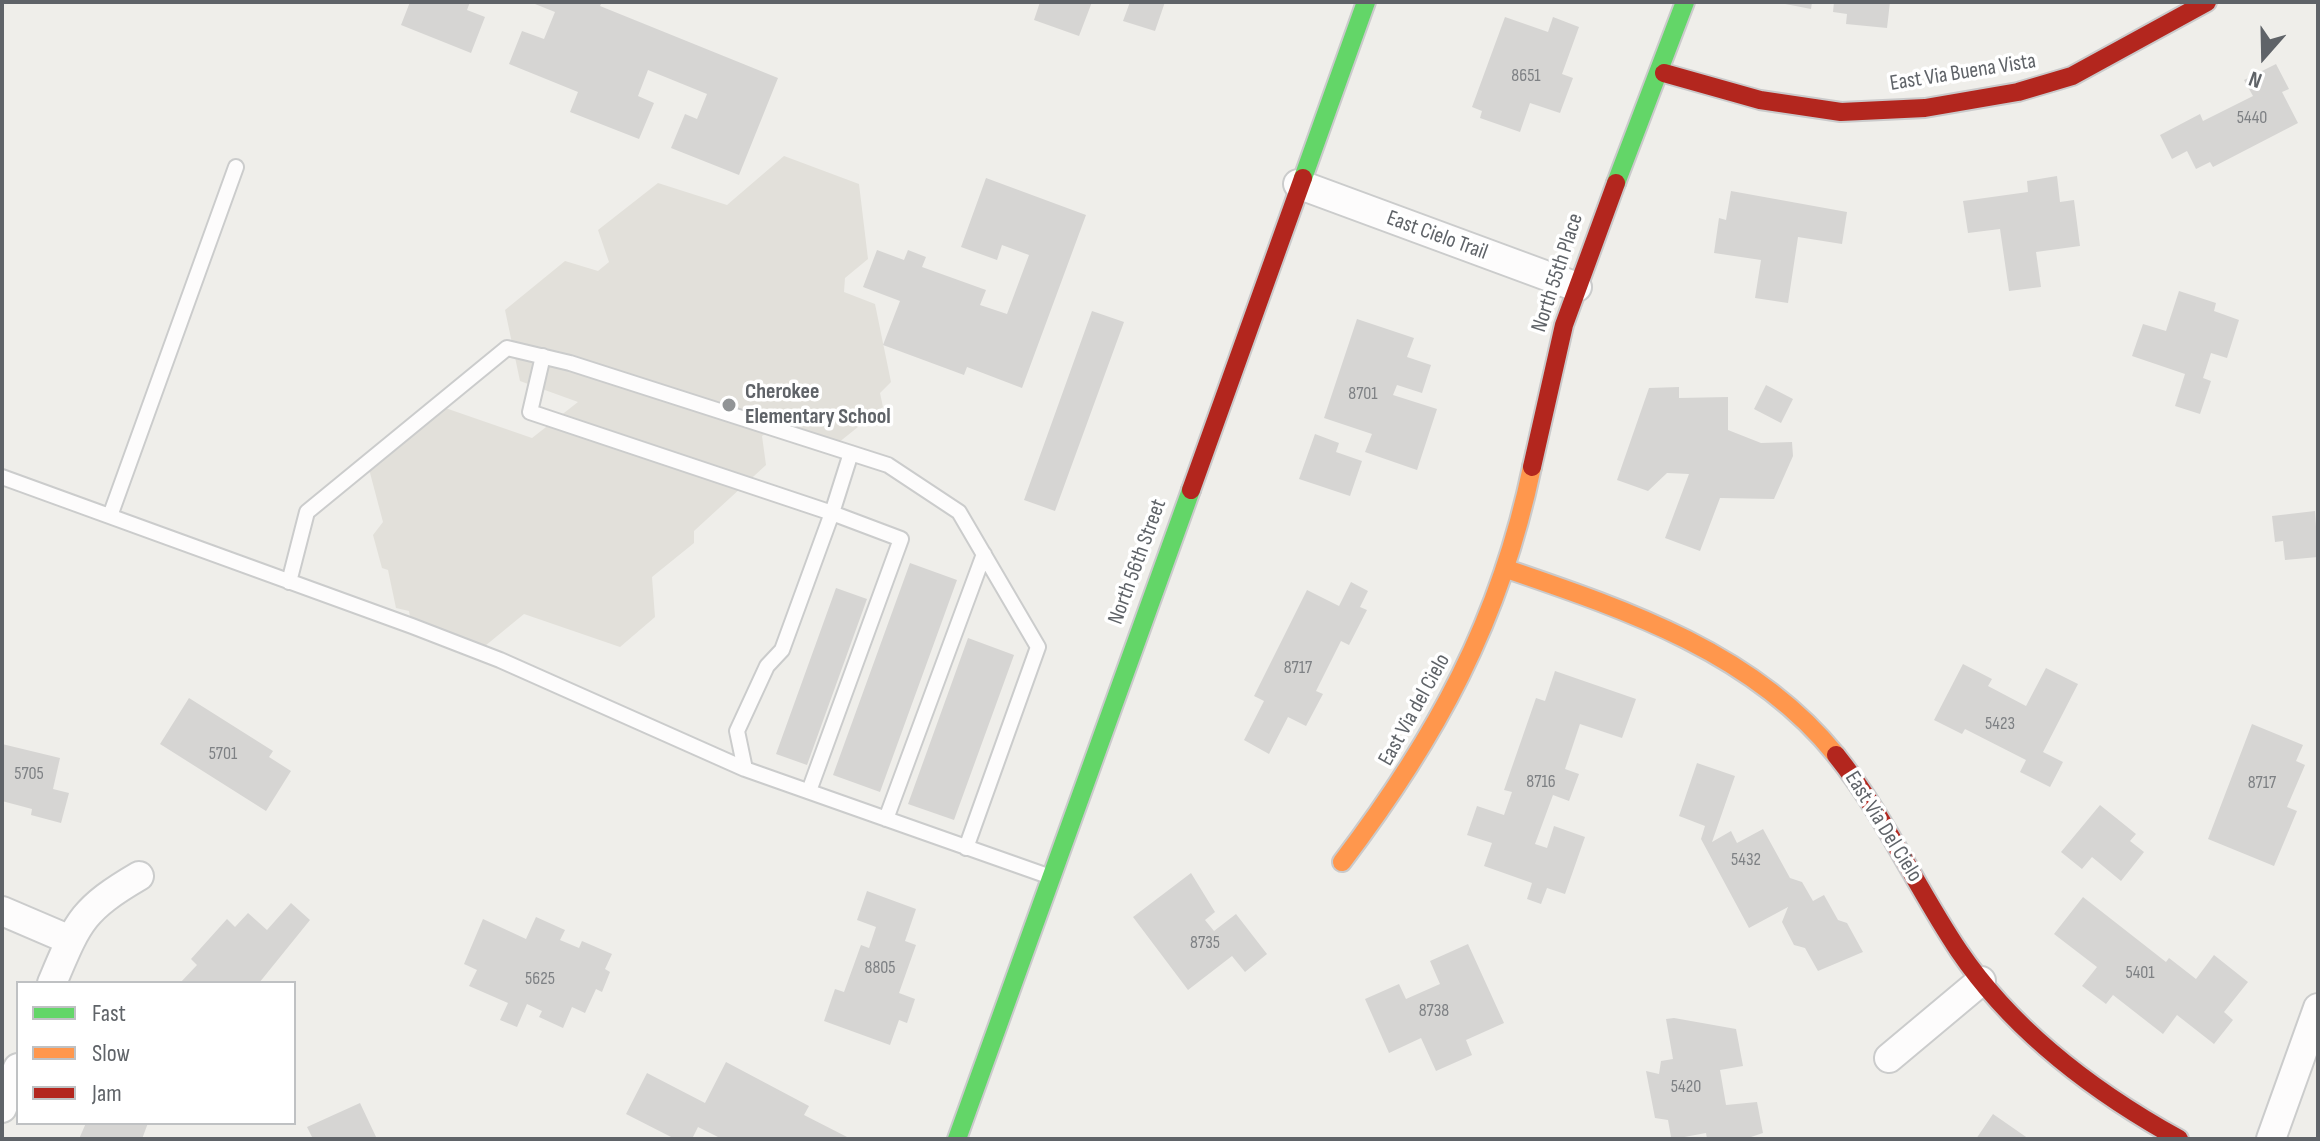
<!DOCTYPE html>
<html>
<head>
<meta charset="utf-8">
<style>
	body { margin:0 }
	#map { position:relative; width:2320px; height:1141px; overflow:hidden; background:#efeeea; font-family:"Sofia Sans Condensed",sans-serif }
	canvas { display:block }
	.frame { position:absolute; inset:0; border:4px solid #5f6368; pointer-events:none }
	.legend { position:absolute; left:16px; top:981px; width:280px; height:144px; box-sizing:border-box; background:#fff; border:2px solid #bfc1c3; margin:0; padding:10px 14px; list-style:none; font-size:24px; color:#5f6368 }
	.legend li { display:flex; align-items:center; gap:16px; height:40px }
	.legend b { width:40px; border:2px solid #bfc1c3 }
	.north { position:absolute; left:2224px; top:16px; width:80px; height:80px; -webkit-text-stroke:6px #fff; paint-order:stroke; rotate:200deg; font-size:22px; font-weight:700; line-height:32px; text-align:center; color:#5f6368 }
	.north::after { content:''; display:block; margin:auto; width:28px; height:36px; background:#5f6368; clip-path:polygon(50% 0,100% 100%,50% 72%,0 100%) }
</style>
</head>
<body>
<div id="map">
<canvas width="2320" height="1141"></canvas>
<div class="frame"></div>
<ul class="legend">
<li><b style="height:10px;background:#63d668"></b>Fast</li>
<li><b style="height:10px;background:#ff974d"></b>Slow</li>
<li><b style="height:10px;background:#b3261e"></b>Jam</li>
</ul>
<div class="north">N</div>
</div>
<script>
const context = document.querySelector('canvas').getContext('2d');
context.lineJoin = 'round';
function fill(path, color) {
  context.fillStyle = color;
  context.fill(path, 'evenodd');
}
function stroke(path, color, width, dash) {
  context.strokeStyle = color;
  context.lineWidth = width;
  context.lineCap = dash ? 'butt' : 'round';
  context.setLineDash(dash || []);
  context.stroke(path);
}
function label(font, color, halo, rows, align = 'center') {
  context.font = font + ' "Sofia Sans Condensed",sans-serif';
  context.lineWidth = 7;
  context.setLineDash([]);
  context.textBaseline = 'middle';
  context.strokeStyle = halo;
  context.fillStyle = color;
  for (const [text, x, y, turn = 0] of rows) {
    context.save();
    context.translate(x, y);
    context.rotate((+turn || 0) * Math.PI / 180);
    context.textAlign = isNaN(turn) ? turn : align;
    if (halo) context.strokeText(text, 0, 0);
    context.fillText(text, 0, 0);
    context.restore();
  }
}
fill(new Path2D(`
	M 784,156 L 859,184 L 868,259 L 845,278 L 844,292 L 875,304 L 891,382 L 880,393 L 883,407 L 833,447 L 778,426 L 762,436 L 766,465 L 694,531 L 694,543 L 652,577 L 655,617 L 620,647 L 524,614 L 474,655 L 413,634 L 409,611 L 396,608 L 388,570 L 382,568 L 373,535 L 383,522 L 365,454 L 428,402 L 532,438 L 578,402 L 520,381 L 505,310 L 565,261 L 598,271 L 609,262 L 598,230 L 658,183 L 727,205 Z`), '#e2e0da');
fill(new Path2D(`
	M 410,2 L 470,2 L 467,10 L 485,17 L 471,53 L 401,25 Z
	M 530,2 L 602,2 L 600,6 L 778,78 L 739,175 L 671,148 L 685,114 L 697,119 L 707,94 L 648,70 L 638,96 L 654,103 L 639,139 L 570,112 L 578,92 L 509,64 L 522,31 L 544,39 L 555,12 Z
	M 1040,2 L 1092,2 L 1079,36 L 1034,20 Z
	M 1130,2 L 1165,2 L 1155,31 L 1123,21 Z
	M 1775,2 L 1812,2 L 1811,9 Z
	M 1834,2 L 1890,2 L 1887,28 L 1846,24 L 1847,14 L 1833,12 Z
	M 1505,17 L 1548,32 L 1553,17 L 1579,27 L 1562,74 L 1573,78 L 1560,113 L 1530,103 L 1520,132 L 1480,118 L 1482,111 L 1472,107 Z
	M 2276,64 L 2289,89 L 2282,92 L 2298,123 L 2213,167 L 2210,162 L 2196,169 L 2187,151 L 2172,159 L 2160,135 L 2200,114 L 2203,121 L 2253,96 L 2244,80 Z
	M 2057,176 L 2060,202 L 2074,200 L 2080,246 L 2036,252 L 2041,287 L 2009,291 L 2000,229 L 1968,233 L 1963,201 L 2028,192 L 2027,181 Z
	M 986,178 L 1086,215 L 1022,388 L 967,367 L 964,375 L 883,345 L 900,301 L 863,287 L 877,250 L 904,260 L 908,250 L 926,257 L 922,267 L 986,290 L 980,305 L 1007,314 L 1029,255 L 1002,245 L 997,260 L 961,247 Z
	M 1731,191 L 1847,212 L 1842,244 L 1798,237 L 1788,303 L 1755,298 L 1761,260 L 1714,253 L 1719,218 L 1726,220 Z
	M 2179,291 L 2216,303 L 2214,311 L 2239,320 L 2227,358 L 2211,353 L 2203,378 L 2211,381 L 2200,414 L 2175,406 L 2185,374 L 2132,356 L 2143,324 L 2166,331 Z
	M 1092,311 L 1124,322 L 1055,511 L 1024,500 Z
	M 1357,319 L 1414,338 L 1407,357 L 1431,365 L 1422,393 L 1397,385 L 1393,395 L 1437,409 L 1417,470 L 1365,452 L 1372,434 L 1324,418 Z
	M 1766,385 L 1793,399 L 1781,423 L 1754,409 Z
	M 1679,387 L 1679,398 L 1728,397 L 1728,430 L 1761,443 L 1792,442 L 1793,456 L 1774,499 L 1720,498 L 1700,551 L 1665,538 L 1689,474 L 1667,473 L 1648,491 L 1617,480 L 1649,388 Z
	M 1315,434 L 1339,443 L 1336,452 L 1362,461 L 1350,496 L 1299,479 Z
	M 2315,511 L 2318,557 L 2285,560 L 2283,541 L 2275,542 L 2272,516 Z
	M 910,563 L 957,580 L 880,792 L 833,775 Z
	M 1351,582 L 1368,591 L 1360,607 L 1367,610 L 1349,645 L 1341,641 L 1316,691 L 1323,694 L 1306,726 L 1288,717 L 1269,754 L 1244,740 L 1264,701 L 1254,696 L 1307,590 L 1339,606 Z
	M 836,588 L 867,599 L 807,765 L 776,754 Z
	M 968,638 L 1014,655 L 954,820 L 908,804 Z
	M 1963,664 L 1992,679 L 1988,686 L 2026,706 L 2046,668 L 2078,684 L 2043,752 L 2063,762 L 2050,787 L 2020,772 L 2026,760 L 1965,729 L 1962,734 L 1934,720 Z
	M 1555,671 L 1636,699 L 1622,738 L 1580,724 L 1565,769 L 1579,774 L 1569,801 L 1553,795 L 1535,844 L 1547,848 L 1554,826 L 1585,837 L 1565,894 L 1547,888 L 1541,904 L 1527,899 L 1532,883 L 1484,866 L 1492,843 L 1467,835 L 1477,806 L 1504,815 L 1512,792 L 1504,790 L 1536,698 L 1545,701 Z
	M 189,698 L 273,751 L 269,757 L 291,771 L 266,811 L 160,744 Z
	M 2252,724 L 2303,745 L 2296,761 L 2305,765 L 2287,807 L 2297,811 L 2274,866 L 2208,839 Z
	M 2,744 L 60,758 L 53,789 L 69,793 L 61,823 L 31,815 L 32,809 L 2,801 Z
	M 1697,763 L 1735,776 L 1712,842 L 1731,831 L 1737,843 L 1763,829 L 1790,878 L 1802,882 L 1813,901 L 1824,895 L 1838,920 L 1847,923 L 1863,952 L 1818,971 L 1805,948 L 1794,945 L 1782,922 L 1788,907 L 1749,928 L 1701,839 L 1705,826 L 1679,816 Z
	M 2100,805 L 2136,834 L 2130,841 L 2144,852 L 2121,881 L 2092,857 L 2082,869 L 2061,852 Z
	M 1191,873 L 1215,912 L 1205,920 L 1214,931 L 1236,914 L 1267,954 L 1245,972 L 1232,956 L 1188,990 L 1133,917 Z
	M 867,891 L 916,909 L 905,941 L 916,945 L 899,993 L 915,999 L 907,1023 L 899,1020 L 890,1045 L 824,1021 L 835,989 L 844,992 L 861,945 L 869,948 L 876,927 L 857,920 Z
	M 2083,897 L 2166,962 L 2169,958 L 2196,979 L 2214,955 L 2248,982 L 2224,1012 L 2233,1020 L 2214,1044 L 2177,1015 L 2163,1034 L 2113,995 L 2106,1004 L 2082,986 L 2097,967 L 2054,934 Z
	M 291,903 L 310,920 L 259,983 L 180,983 L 197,965 L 191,959 L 227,919 L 235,927 L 248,913 L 267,930 Z
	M 536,917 L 565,930 L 560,940 L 579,948 L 582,941 L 612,954 L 605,969 L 610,972 L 602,992 L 596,989 L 585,1013 L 572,1007 L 563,1028 L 539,1017 L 542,1011 L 527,1004 L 517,1027 L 500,1020 L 508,1003 L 469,986 L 477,970 L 464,964 L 483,919 L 526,939 Z
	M 1468,944 L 1504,1023 L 1466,1040 L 1472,1055 L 1436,1071 L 1421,1038 L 1389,1053 L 1365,999 L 1399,984 L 1406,999 L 1440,984 L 1430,961 Z
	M 1674,1018 L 1736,1029 L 1743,1066 L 1720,1070 L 1726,1105 L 1757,1102 L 1763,1133 L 1745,1139 L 1707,1139 L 1706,1133 L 1679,1138 L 1671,1137 L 1668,1120 L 1655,1118 L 1646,1071 L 1659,1074 L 1661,1061 L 1673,1059 L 1666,1019 Z
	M 726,1062 L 809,1106 L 804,1115 L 851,1139 L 722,1139 L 698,1127 L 692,1139 L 675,1139 L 626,1114 L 647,1073 L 705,1103 Z
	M 360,1103 L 377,1139 L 313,1139 L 307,1127 Z
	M 1993,1114 L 2029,1139 L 1976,1139 Z
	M 86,1123 L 148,1123 L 142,1139 L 79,1139 Z`), '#d6d5d3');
const lane = new Path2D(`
	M 543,356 L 530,412 L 832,513 L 782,650 L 767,666 L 737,731 L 745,769
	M 2,477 L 412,626 L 500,660 L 745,769 L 1048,876
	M 110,516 L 236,167
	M 289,582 L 307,512 L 507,348 L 570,363 L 888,465 L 959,512 L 1038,647 L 966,848
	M 809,791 L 901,539 L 832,513 L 851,453
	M 886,819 L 984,554`);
const street = new Path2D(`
	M 1298,184 L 1577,287
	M 2,911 L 70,940
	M 52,983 C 78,922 81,910 139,876
	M 1889,1058 L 1981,981
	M 2,1108 L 18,1068
	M 2271,1139 L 2318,1008`);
const fast = new Path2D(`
	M 1303,178 L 1366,2
	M 1616,183 L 1685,2
	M 957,1139 L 1191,490`);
const slow = new Path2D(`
	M 1507,569 C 1627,610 1754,653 1836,755
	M 1342,862 C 1436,738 1500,621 1532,467`);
const jam = new Path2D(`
	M 1664,73 L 1760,100 L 1841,112 L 1925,108 L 2018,92 L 2072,76 L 2207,2
	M 1532,467 L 1564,325 L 1616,183
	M 1191,490 L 1303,178
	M 1836,755 C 1885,816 1916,887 1959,951 C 2014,1032 2094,1092 2179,1139`);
stroke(lane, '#cbcccc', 18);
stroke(street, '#cbcccc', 32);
stroke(fast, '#cacacb', 22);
stroke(slow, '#cacacb', 22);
stroke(jam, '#cacacb', 22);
stroke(lane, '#fdfcfc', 14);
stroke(street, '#fdfcfc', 28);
stroke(fast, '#63d668', 18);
stroke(slow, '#ff974d', 18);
stroke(jam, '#b3261e', 18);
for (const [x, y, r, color] of [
	[729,405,8,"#919496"]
]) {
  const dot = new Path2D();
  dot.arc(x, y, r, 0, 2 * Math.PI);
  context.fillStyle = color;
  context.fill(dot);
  stroke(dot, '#fff', 3);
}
label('18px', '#7e8184', null, [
	["8651",1526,76],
	["5440",2252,118],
	["8701",1363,394],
	["8717",1298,668],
	["5423",2000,724],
	["5701",223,754],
	["5705",29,774],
	["8716",1541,782],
	["8717",2262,783],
	["5432",1746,860],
	["8735",1205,943],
	["8805",880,968],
	["5401",2140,973],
	["5625",540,979],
	["8738",1434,1011],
	["5420",1686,1087]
]);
label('22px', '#5f6368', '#fff', [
	["East Via Buena Vista",1963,73,-9],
	["East Cielo Trail",1437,236,20],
	["North 55th Place",1558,273,-72],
	["North 56th Street",1138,562,-70],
	["East Via del Cielo",1415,710,-61],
	["East Via Del Cielo",1883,827,58]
]);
label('bold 22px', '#5f6368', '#fff', [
	["Cherokee",745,392],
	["Elementary School",745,417]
], 'left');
</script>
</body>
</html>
